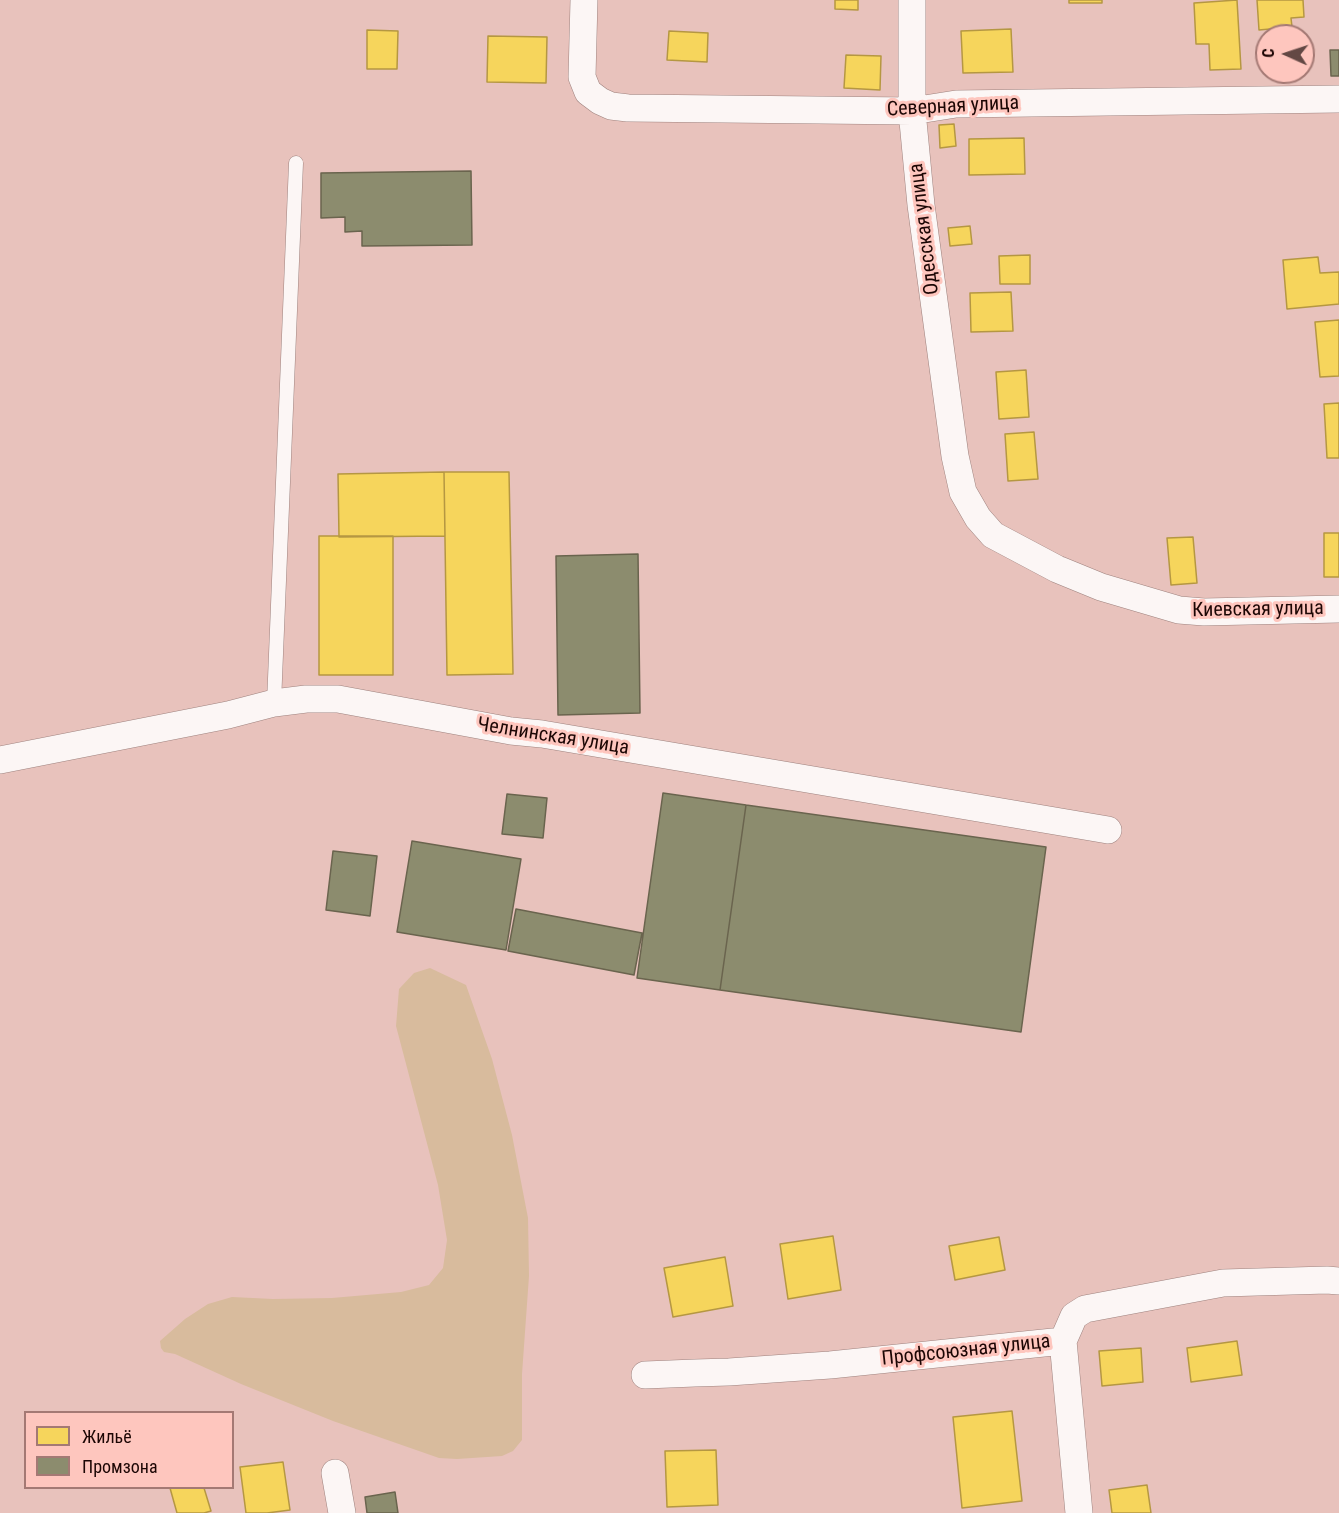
<!DOCTYPE html>
<html>
<head>
<meta charset="utf-8">
<style>
	body { margin:0 }
	#map { position:relative; width:1339px; height:1513px; overflow:hidden; background:#e8c2bc; font-family:"Roboto Condensed",sans-serif }
	canvas { display:block }
	.legend { position:absolute; left:24px; top:1411px; width:210px; height:78px; box-sizing:border-box; background:#fec6be; border:2px solid #a47974; margin:0; padding:8px 10px; list-style:none; font-size:18px; color:#1c0604 }
	.legend li { display:flex; align-items:center; gap:12px; height:30px }
	.legend b { width:30px; border:2px solid #a47974 }
	.north { position:absolute; left:1255px; top:24px; width:60px; height:60px; box-sizing:border-box; background:#fec6be; border:2px solid #a47974; border-radius:50%; rotate:273deg; font-size:16px; font-weight:700; line-height:24px; text-align:center; color:#1c0604 }
	.north::after { content:''; display:block; margin:auto; width:21px; height:27px; background:#634844; clip-path:polygon(50% 0,100% 100%,50% 72%,0 100%) }
</style>
</head>
<body>
<div id="map">
<canvas width="1339" height="1513"></canvas>
<ul class="legend">
<li><b style="height:16px;background:#f6d55c"></b>Жильё</li>
<li><b style="height:16px;background:#8c8c6e"></b>Промзона</li>
</ul>
<div class="north">С</div>
</div>
<script>
const context = document.querySelector('canvas').getContext('2d');
context.lineJoin = 'round';
function fill(path, color) {
  context.fillStyle = color;
  context.fill(path, 'evenodd');
}
function stroke(path, color, width, dash) {
  context.strokeStyle = color;
  context.lineWidth = width;
  context.lineCap = dash ? 'butt' : 'round';
  context.setLineDash(dash || []);
  context.stroke(path);
}
function label(font, color, halo, rows, align = 'center') {
  context.font = font + ' "Roboto Condensed",sans-serif';
  context.lineWidth = 6;
  context.setLineDash([]);
  context.textBaseline = 'middle';
  context.strokeStyle = halo;
  context.fillStyle = color;
  for (const [text, x, y, turn = 0] of rows) {
    context.save();
    context.translate(x, y);
    context.rotate((+turn || 0) * Math.PI / 180);
    context.textAlign = isNaN(turn) ? turn : align;
    if (halo) context.strokeText(text, 0, 0);
    context.fillText(text, 0, 0);
    context.restore();
  }
}
fill(new Path2D(`
	M 430,968 L 466,985 L 492,1059 L 512,1135 L 528,1218 L 529,1276 L 522,1374 L 522,1440 L 513,1451 L 502,1456 L 457,1459 L 439,1458 L 333,1421 L 241,1384 L 175,1354 L 164,1352 L 161,1348 L 160,1341 L 185,1319 L 208,1304 L 232,1297 L 273,1299 L 332,1298 L 401,1292 L 429,1285 L 443,1268 L 447,1240 L 438,1185 L 396,1026 L 399,989 L 414,973 Z`), '#d8bb9d');
const homes = new Path2D(`
	M 835,0 L 858,0 L 858,10 L 835,9 Z
	M 1069,0 L 1102,0 L 1102,3 L 1069,3 Z
	M 1237,0 L 1241,69 L 1210,70 L 1209,44 L 1196,44 L 1194,3 Z
	M 1257,0 L 1303,0 L 1304,17 L 1291,18 L 1292,27 L 1259,30 Z
	M 1011,29 L 1013,72 L 963,73 L 961,31 Z
	M 367,30 L 398,31 L 397,69 L 367,69 Z
	M 669,31 L 708,33 L 707,62 L 667,60 Z
	M 488,36 L 547,37 L 546,83 L 487,82 Z
	M 846,55 L 881,56 L 880,90 L 844,88 Z
	M 954,124 L 956,146 L 940,148 L 939,125 Z
	M 1024,138 L 1025,174 L 969,175 L 969,139 Z
	M 970,226 L 972,244 L 950,246 L 948,228 Z
	M 1030,255 L 1030,284 L 1000,284 L 999,256 Z
	M 1318,257 L 1320,273 L 1339,272 L 1339,304 L 1287,309 L 1283,260 Z
	M 1011,292 L 1013,331 L 971,332 L 970,293 Z
	M 1339,320 L 1339,376 L 1320,377 L 1315,322 Z
	M 1026,370 L 1029,417 L 999,419 L 996,372 Z
	M 1339,403 L 1339,458 L 1327,458 L 1324,404 Z
	M 1034,432 L 1038,479 L 1008,481 L 1005,434 Z
	M 444,472 L 509,472 L 513,674 L 447,675 Z
	M 444,472 L 445,536 L 339,537 L 338,474 Z
	M 1324,533 L 1339,533 L 1339,577 L 1324,577 Z
	M 319,536 L 393,536 L 393,675 L 319,675 Z
	M 1193,537 L 1197,583 L 1171,585 L 1167,538 Z
	M 833,1236 L 841,1290 L 788,1299 L 780,1244 Z
	M 999,1237 L 1005,1270 L 955,1280 L 949,1246 Z
	M 725,1257 L 733,1306 L 673,1317 L 664,1268 Z
	M 1237,1341 L 1242,1375 L 1191,1382 L 1187,1348 Z
	M 1141,1348 L 1143,1382 L 1102,1386 L 1099,1351 Z
	M 1012,1411 L 1022,1501 L 962,1508 L 953,1417 Z
	M 716,1450 L 718,1505 L 667,1507 L 665,1451 Z
	M 283,1462 L 290,1510 L 267,1513 L 246,1513 L 240,1467 Z
	M 1147,1485 L 1151,1513 L 1112,1513 L 1109,1490 Z
	M 170,1488 L 204,1488 L 211,1511 L 204,1513 L 177,1513 Z`);
fill(homes, '#f6d55c');
stroke(homes, '#b59742', 1.5);
const industry = new Path2D(`
	M 1330,50 L 1339,50 L 1339,76 L 1331,76 Z
	M 471,171 L 472,245 L 362,246 L 362,231 L 345,232 L 345,217 L 321,218 L 321,173 Z
	M 638,554 L 640,713 L 558,715 L 556,556 Z
	M 663,793 L 746,805 L 720,990 L 637,978 Z
	M 507,794 L 547,798 L 543,838 L 502,834 Z
	M 746,805 L 1046,847 L 1021,1032 L 720,990 Z
	M 412,841 L 521,859 L 506,950 L 397,932 Z
	M 333,851 L 377,856 L 370,916 L 326,910 Z
	M 516,909 L 642,933 L 634,975 L 508,951 Z
	M 395,1492 L 398,1513 L 367,1513 L 365,1497 Z`);
fill(industry, '#8c8c6e');
stroke(industry, '#6a644e', 1.5);
const lane = new Path2D(`
	M 274,703 L 296,163`);
const street = new Path2D(`
	M 584,0 L 582,77 L 588,92 L 600,101 L 611,106 L 628,108 L 912,111 L 956,104 L 1339,99
	M 912,0 L 912,111 L 921,205 L 955,456 L 963,492 L 978,518 L 993,535 L 1057,569 L 1101,587 L 1179,610 L 1204,612 L 1339,609
	M 0,760 L 228,715 L 274,703 L 306,699 L 338,699 L 511,731 L 542,734 L 1108,830
	M 1063,1341 L 1079,1513
	M 645,1375 L 695,1373 L 729,1372 L 830,1365 L 1063,1341 L 1074,1316 L 1085,1309 L 1223,1283 L 1327,1280 L 1339,1281
	M 335,1473 L 342,1513`);
stroke(lane, '#9e827e', 15);
stroke(street, '#9e827e', 28);
stroke(lane, '#fcf6f5', 14);
stroke(street, '#fcf6f5', 27);
label('20px', '#1c0604', '#fec6be', [
	["Северная улица",953,107,-3],
	["Одесская улица",925,229,-97],
	["Киевская улица",1258,610,-1],
	["Челнинская улица",553,737,9],
	["Профсоюзная улица",966,1351,-6]
]);
</script>
</body>
</html>
